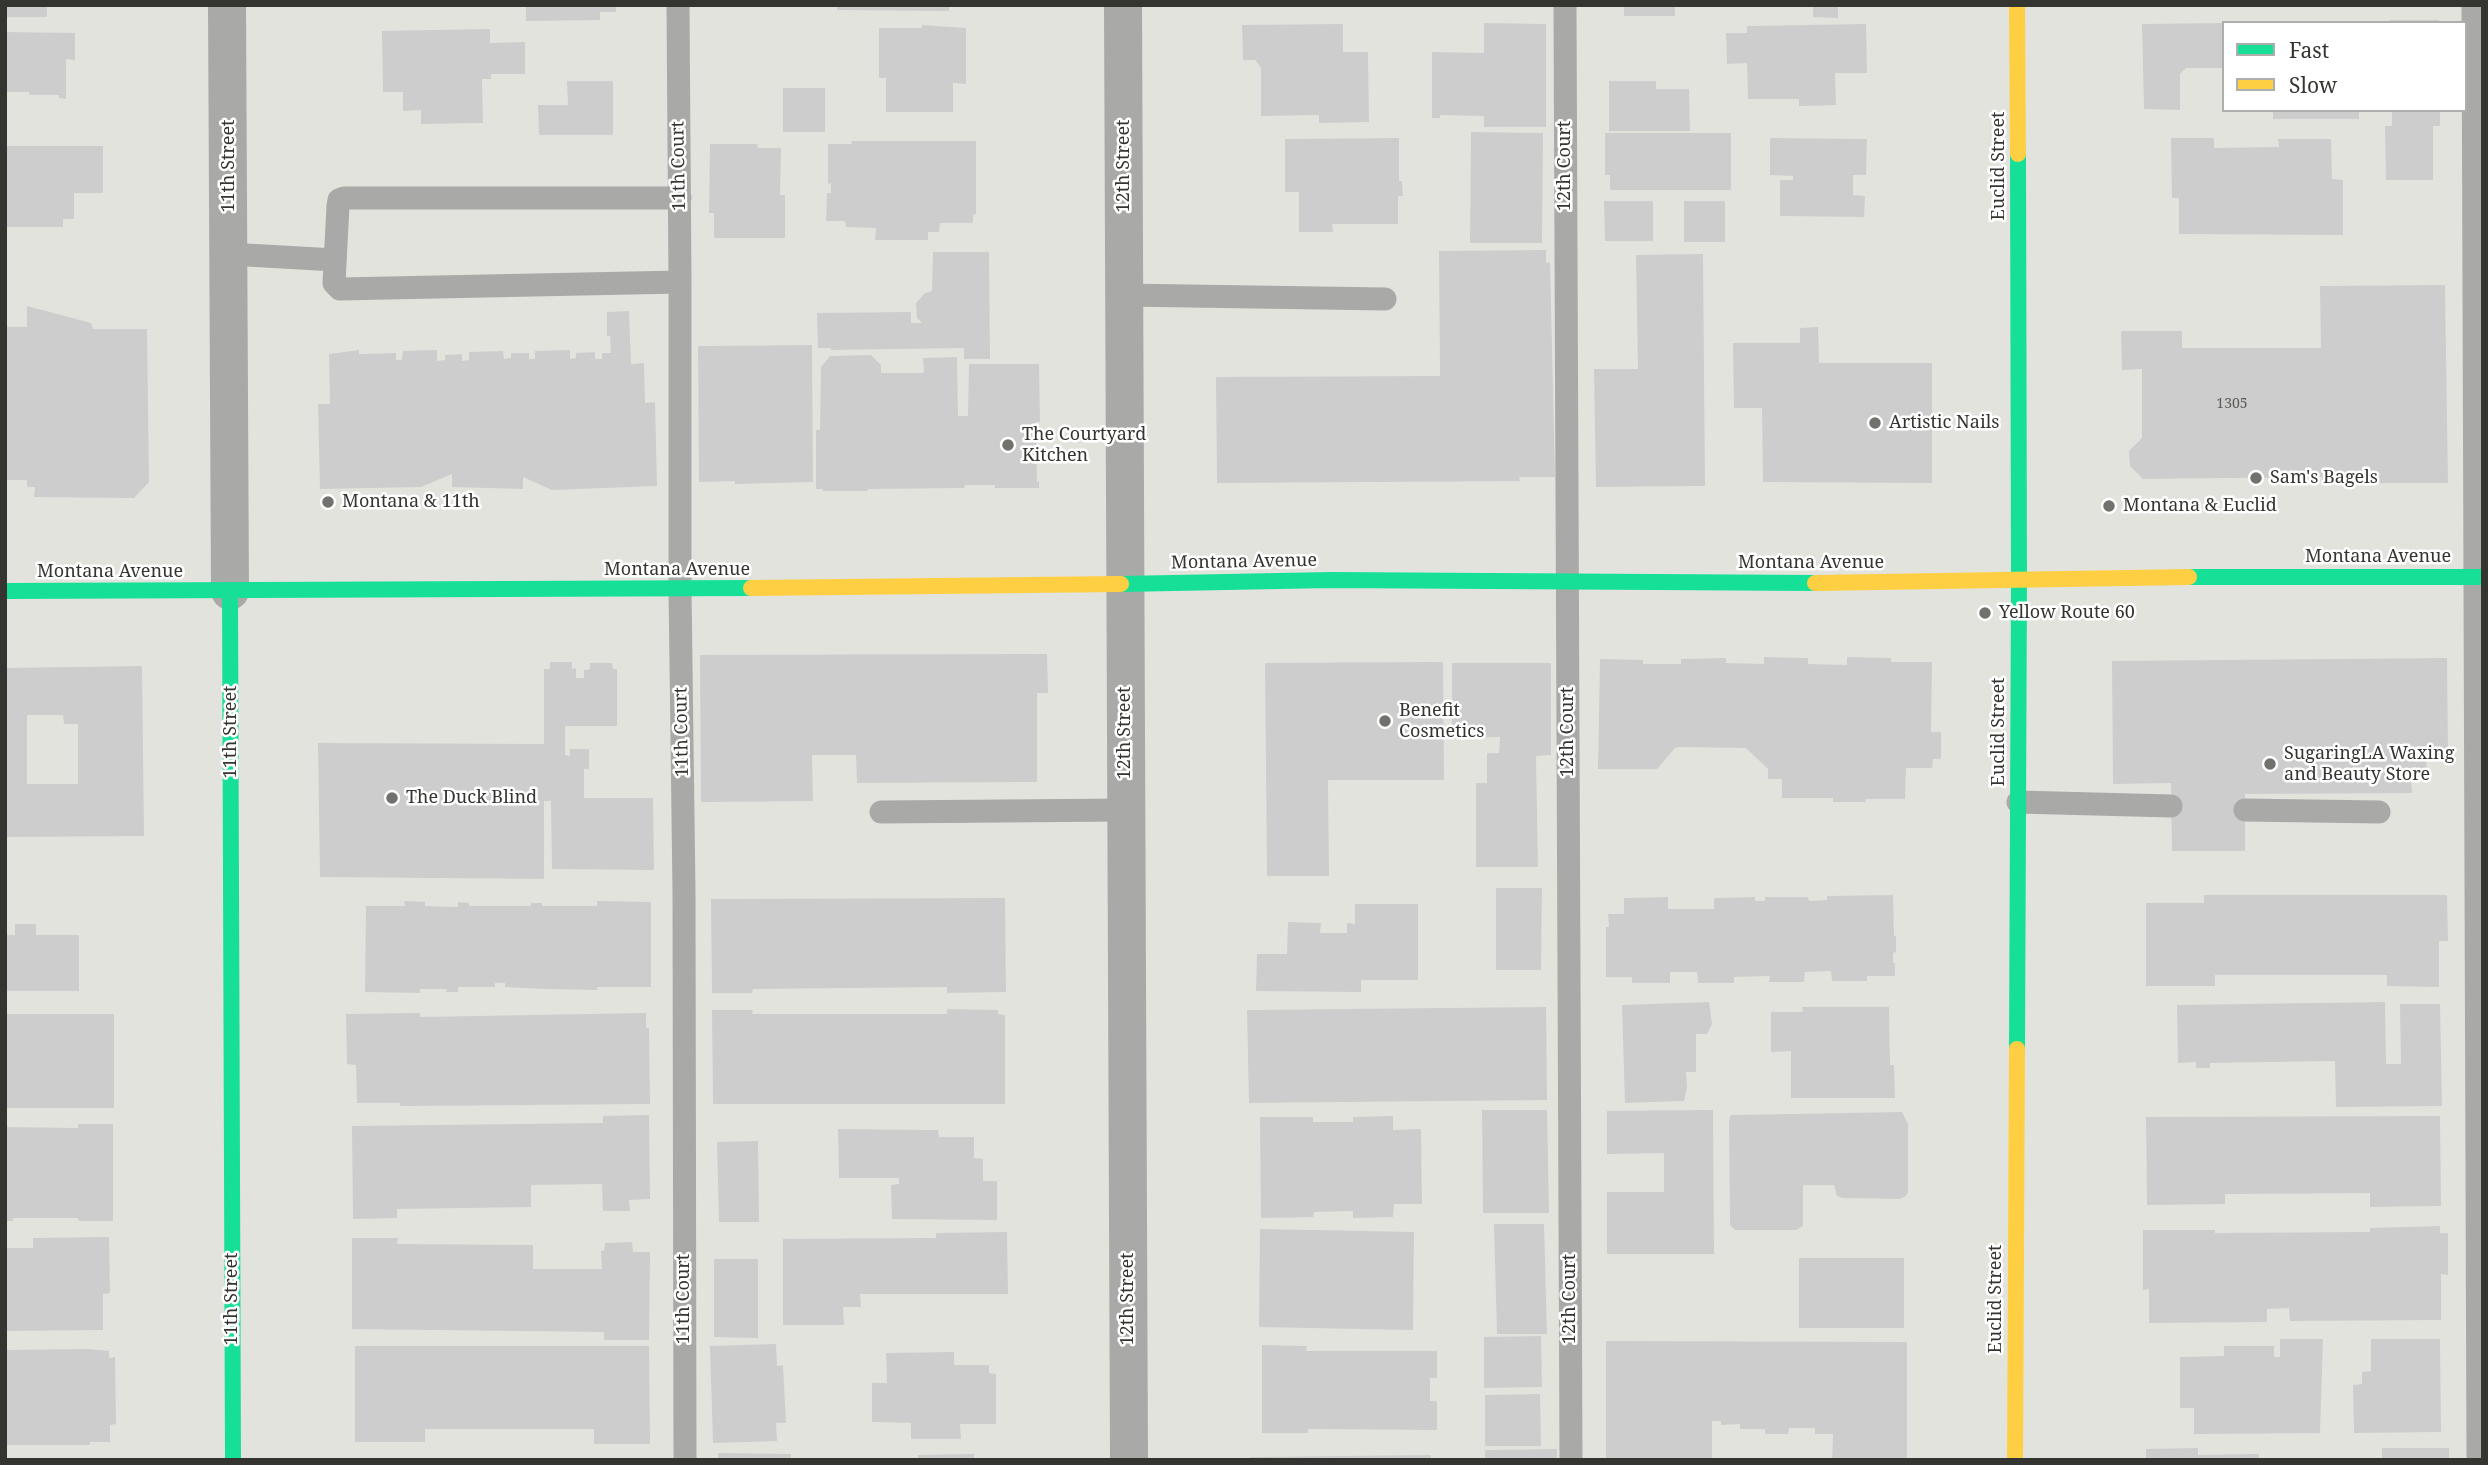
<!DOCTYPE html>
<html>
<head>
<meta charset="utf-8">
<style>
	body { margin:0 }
	#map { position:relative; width:2488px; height:1465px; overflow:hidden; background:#e3e3de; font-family:"Noto Serif",serif }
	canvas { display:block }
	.frame { position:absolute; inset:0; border:7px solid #343430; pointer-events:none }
	.legend { position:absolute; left:2222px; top:21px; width:245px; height:91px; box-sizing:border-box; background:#fff; border:2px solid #aeaeac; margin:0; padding:9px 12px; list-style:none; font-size:21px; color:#343430 }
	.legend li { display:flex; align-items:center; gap:14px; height:35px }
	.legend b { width:35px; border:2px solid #aeaeac }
</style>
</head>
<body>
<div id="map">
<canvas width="2488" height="1465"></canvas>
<div class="frame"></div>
<ul class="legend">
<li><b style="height:9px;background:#16e098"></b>Fast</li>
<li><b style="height:9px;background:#ffcf43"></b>Slow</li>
</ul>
</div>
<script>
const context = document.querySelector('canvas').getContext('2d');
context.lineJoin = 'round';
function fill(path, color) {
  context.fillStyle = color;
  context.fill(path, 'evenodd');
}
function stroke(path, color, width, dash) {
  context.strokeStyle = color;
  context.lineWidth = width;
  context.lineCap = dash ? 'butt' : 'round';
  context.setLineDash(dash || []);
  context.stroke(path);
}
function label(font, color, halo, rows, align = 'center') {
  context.font = font + ' "Noto Serif",serif';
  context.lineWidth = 5;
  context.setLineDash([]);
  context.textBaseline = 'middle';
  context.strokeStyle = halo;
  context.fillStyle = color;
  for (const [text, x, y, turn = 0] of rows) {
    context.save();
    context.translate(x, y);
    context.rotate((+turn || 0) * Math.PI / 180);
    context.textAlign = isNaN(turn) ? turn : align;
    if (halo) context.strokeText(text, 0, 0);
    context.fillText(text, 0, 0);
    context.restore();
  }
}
fill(new Path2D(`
	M 5,5 L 47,5 L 47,17 L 5,17 Z
	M 526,5 L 616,5 L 616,12 L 600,12 L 600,20 L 526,21 Z
	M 837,5 L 949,5 L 949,11 L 837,10 Z
	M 1624,5 L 1675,5 L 1675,16 L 1624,16 Z
	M 1813,5 L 1838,5 L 1838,18 L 1813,17 Z
	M 2390,20 L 2439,20 L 2439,23 L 2390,23 Z
	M 1484,23 L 1546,24 L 1546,127 L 1484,127 L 1484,116 L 1440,115 L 1440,118 L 1432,118 L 1432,52 L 1484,53 Z
	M 2224,23 L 2224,68 L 2186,68 L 2180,74 L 2180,110 L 2144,109 L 2142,24 Z
	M 1343,24 L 1343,52 L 1368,52 L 1369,122 L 1319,123 L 1319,115 L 1261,116 L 1261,68 L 1255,60 L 1243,60 L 1242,25 Z
	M 1866,24 L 1867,73 L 1835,73 L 1836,105 L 1799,106 L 1799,99 L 1748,99 L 1747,63 L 1727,64 L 1726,33 L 1747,33 L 1747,26 Z
	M 922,25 L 966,28 L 966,84 L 953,83 L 953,112 L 886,112 L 886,78 L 879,78 L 879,28 L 922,28 Z
	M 490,29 L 490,43 L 525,42 L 525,74 L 491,74 L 491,79 L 482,79 L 483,123 L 421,124 L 421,110 L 403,111 L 403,92 L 383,92 L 382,31 Z
	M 5,32 L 75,33 L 75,60 L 66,59 L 66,99 L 59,98 L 59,95 L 29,95 L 29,92 L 5,92 Z
	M 567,81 L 613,81 L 613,135 L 539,135 L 538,105 L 568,105 Z
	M 1609,81 L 1656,81 L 1656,89 L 1689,89 L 1690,131 L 1609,131 Z
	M 783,88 L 825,88 L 825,132 L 783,132 Z
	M 2273,110 L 2359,110 L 2359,119 L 2273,119 Z
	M 2392,110 L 2440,110 L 2440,126 L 2433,126 L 2433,180 L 2386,180 L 2385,126 L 2392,126 Z
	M 1471,132 L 1543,133 L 1542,243 L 1470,243 Z
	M 1605,133 L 1731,133 L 1731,190 L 1610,190 L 1610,175 L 1605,175 Z
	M 1399,138 L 1399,181 L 1402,181 L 1403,196 L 1398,196 L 1398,224 L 1332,224 L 1333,232 L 1299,232 L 1299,192 L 1285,192 L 1285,139 Z
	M 1770,138 L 1867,139 L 1866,175 L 1853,175 L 1853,195 L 1865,196 L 1864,217 L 1780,216 L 1780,180 L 1793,180 L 1793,176 L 1770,175 Z
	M 2171,138 L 2214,138 L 2214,148 L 2279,147 L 2278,139 L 2331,139 L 2332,179 L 2343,180 L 2343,235 L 2179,234 L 2179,198 L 2172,198 Z
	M 851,141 L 976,141 L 976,214 L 973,215 L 973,223 L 940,223 L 939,232 L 928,232 L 928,240 L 875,240 L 876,228 L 846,227 L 845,221 L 826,221 L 827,193 L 831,193 L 831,183 L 828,184 L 828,144 L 852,144 Z
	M 710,144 L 757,144 L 758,148 L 781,148 L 780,195 L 785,195 L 785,238 L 714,238 L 714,213 L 709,213 Z
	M 5,146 L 103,146 L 103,193 L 74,193 L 74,219 L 63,219 L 63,227 L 5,227 Z
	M 1604,201 L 1653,201 L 1653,241 L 1605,241 Z
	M 1684,201 L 1725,201 L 1725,242 L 1684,242 Z
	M 1546,250 L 1546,263 L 1550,262 L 1555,477 L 1519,477 L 1520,481 L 1217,483 L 1216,377 L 1440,376 L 1439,251 Z
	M 933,252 L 989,252 L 990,359 L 964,359 L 964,348 L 831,350 L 831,348 L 818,348 L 817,313 L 911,312 L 911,323 L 922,323 L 917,318 L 916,303 L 925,293 L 932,291 Z
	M 1703,254 L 1705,486 L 1596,487 L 1594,369 L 1638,369 L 1636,255 Z
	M 2445,285 L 2448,483 L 2322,483 L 2322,477 L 2143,479 L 2130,466 L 2129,451 L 2142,438 L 2142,369 L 2122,370 L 2121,331 L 2182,331 L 2182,348 L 2321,348 L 2320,286 Z
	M 27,306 L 91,323 L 93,329 L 147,329 L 149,482 L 134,498 L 34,497 L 35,487 L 27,487 L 27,480 L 5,480 L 5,327 L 27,327 Z
	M 629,311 L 631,364 L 644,363 L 645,403 L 655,402 L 657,486 L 552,490 L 523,477 L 523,489 L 452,487 L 452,474 L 421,487 L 320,489 L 318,404 L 330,404 L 329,354 L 359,350 L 359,354 L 396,353 L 396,360 L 402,360 L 403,351 L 437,350 L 437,361 L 445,360 L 445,355 L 462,354 L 462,361 L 469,360 L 469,352 L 503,351 L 504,359 L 511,358 L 511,353 L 529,353 L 529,359 L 535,359 L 535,351 L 570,350 L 570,359 L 576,358 L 576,353 L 595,352 L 595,359 L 602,359 L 602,353 L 611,353 L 610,336 L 607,336 L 607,312 Z
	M 1818,327 L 1819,363 L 1932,363 L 1932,483 L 1763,482 L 1762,408 L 1734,408 L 1733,343 L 1800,343 L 1800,328 Z
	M 812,345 L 813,482 L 735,484 L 735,481 L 699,482 L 698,346 Z
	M 871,355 L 881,365 L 881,373 L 924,373 L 923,358 L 957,357 L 958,416 L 968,416 L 969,364 L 1039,364 L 1040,422 L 1036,422 L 1037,482 L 1039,481 L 1039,488 L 995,488 L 995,485 L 965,485 L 964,488 L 868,489 L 867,491 L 823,491 L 823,489 L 816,489 L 816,430 L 820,430 L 821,367 L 830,356 Z
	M 1047,654 L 1048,693 L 1037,693 L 1037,782 L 857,783 L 856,755 L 812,755 L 813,801 L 701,802 L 700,655 Z
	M 1764,657 L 1808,658 L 1808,664 L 1847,665 L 1847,657 L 1891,658 L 1891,662 L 1932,662 L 1931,732 L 1941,732 L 1941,759 L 1933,759 L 1932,768 L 1906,768 L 1905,799 L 1865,799 L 1866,802 L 1833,802 L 1833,798 L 1782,798 L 1782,779 L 1768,779 L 1768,769 L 1746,748 L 1679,747 L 1675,748 L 1657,769 L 1598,769 L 1600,659 L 1643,660 L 1643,664 L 1681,664 L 1681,659 L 1726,658 L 1726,663 L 1764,664 Z
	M 2447,658 L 2448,750 L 2426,750 L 2427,778 L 2411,779 L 2412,793 L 2245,794 L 2245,851 L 2172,851 L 2171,783 L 2113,784 L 2112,661 Z
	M 550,662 L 572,662 L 572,669 L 576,668 L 576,678 L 584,678 L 584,670 L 590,669 L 590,663 L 612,663 L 613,669 L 617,669 L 617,726 L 565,726 L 565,755 L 570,756 L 570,749 L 589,749 L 589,769 L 584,769 L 584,798 L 653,798 L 654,870 L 552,869 L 551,801 L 544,801 L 544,879 L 320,877 L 318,743 L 544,744 L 544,669 L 550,669 Z
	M 1443,662 L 1444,780 L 1328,780 L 1329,876 L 1267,876 L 1265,663 Z
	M 1452,663 L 1551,663 L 1551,755 L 1536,756 L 1538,867 L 1476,867 L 1476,783 L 1487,783 L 1487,753 L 1499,753 L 1500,737 L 1452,738 Z
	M 142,666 L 144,836 L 5,837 L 5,668 ZM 27,715 L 63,715 L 64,724 L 78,724 L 78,784 L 27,784 Z
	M 1496,888 L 1542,888 L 1541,970 L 1496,970 Z
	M 1893,895 L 1894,936 L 1896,936 L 1896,952 L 1893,953 L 1893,963 L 1895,963 L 1895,976 L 1867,976 L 1867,981 L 1832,981 L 1831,971 L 1805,972 L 1804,982 L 1769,982 L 1770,976 L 1734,977 L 1734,983 L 1698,983 L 1697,972 L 1670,972 L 1670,983 L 1632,983 L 1632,977 L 1606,977 L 1606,927 L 1609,927 L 1608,914 L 1624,914 L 1624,898 L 1668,897 L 1668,909 L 1714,909 L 1714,898 L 1755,897 L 1755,901 L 1765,901 L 1765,897 L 1808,897 L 1809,901 L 1827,900 L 1827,896 Z
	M 2204,895 L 2447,895 L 2448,941 L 2439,941 L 2439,987 L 2387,986 L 2387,975 L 2215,975 L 2215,986 L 2146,986 L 2146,903 L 2204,903 Z
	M 1005,898 L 1006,992 L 947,993 L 947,987 L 753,989 L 752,993 L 712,993 L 711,899 Z
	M 404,901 L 425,902 L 425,906 L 458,907 L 458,902 L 469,903 L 469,906 L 531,906 L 531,903 L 542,903 L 542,906 L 597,906 L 597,901 L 651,902 L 651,987 L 597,987 L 597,990 L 545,989 L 505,987 L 505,983 L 495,983 L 495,987 L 458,987 L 458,992 L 446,992 L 447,989 L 420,989 L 420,993 L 365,992 L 366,906 L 405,906 Z
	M 1355,904 L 1418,904 L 1418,980 L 1361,980 L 1361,992 L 1256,991 L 1257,954 L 1287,954 L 1288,922 L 1321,923 L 1320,933 L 1347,933 L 1347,923 L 1355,924 Z
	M 15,924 L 36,924 L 36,935 L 79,935 L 79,991 L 5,991 L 5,935 L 15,935 Z
	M 1709,1002 L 1712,1024 L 1707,1034 L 1696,1034 L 1696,1072 L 1686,1072 L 1687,1087 L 1684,1101 L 1625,1103 L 1622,1005 Z
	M 2385,1002 L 2386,1064 L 2401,1064 L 2400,1004 L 2440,1004 L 2442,1106 L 2336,1107 L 2335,1061 L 2210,1063 L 2210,1068 L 2196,1068 L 2196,1062 L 2178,1063 L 2177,1005 Z
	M 1546,1007 L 1547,1100 L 1249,1103 L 1247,1010 Z
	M 1802,1007 L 1889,1007 L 1890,1065 L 1894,1065 L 1895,1098 L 1791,1098 L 1791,1051 L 1771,1052 L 1771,1012 L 1803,1012 Z
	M 947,1009 L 998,1010 L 998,1014 L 1005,1015 L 1005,1104 L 713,1104 L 712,1010 L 753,1010 L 752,1014 L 947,1014 Z
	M 420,1013 L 420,1017 L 646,1013 L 646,1028 L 649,1028 L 650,1104 L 400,1106 L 400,1103 L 357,1103 L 356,1065 L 347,1064 L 346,1014 Z
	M 5,1014 L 114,1014 L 114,1108 L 5,1108 Z
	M 1482,1110 L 1547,1110 L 1549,1213 L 1483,1213 Z
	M 1713,1110 L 1714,1254 L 1607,1254 L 1607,1192 L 1664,1192 L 1664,1153 L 1607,1154 L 1607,1111 Z
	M 1902,1112 L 1908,1124 L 1908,1192 L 1906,1196 L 1900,1199 L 1842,1198 L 1837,1196 L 1834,1185 L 1803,1185 L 1803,1226 L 1796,1230 L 1735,1230 L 1730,1225 L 1729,1120 L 1731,1115 Z
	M 649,1115 L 650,1199 L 629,1200 L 630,1211 L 603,1211 L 602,1184 L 531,1185 L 531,1207 L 397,1209 L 397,1218 L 353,1219 L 352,1126 L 603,1123 L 603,1116 Z
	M 1393,1116 L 1393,1130 L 1421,1129 L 1422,1204 L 1394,1204 L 1393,1217 L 1353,1218 L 1353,1211 L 1314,1212 L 1313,1217 L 1261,1218 L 1260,1117 L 1313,1117 L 1313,1122 L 1353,1122 L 1353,1117 Z
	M 2440,1116 L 2441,1206 L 2370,1207 L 2370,1193 L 2225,1194 L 2225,1204 L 2147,1205 L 2146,1117 Z
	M 78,1124 L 113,1124 L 113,1221 L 79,1221 L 78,1218 L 13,1218 L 13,1221 L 5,1221 L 5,1127 L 78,1128 Z
	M 838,1129 L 938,1130 L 939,1137 L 974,1137 L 974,1158 L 983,1159 L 983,1181 L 997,1181 L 997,1220 L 892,1219 L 891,1185 L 899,1184 L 899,1178 L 839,1178 Z
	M 758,1141 L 759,1222 L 719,1222 L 717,1142 Z
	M 1494,1224 L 1544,1224 L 1547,1334 L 1497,1334 Z
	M 2440,1226 L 2440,1233 L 2448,1233 L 2448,1275 L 2441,1274 L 2441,1320 L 2290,1321 L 2289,1308 L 2267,1309 L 2267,1322 L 2149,1323 L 2149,1289 L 2143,1290 L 2143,1230 L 2215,1230 L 2215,1233 L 2370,1232 L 2370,1228 Z
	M 1260,1229 L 1414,1232 L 1413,1330 L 1259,1327 Z
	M 1007,1232 L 1008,1294 L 860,1294 L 861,1307 L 843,1307 L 844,1325 L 783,1325 L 783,1239 L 936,1238 L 936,1233 Z
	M 109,1237 L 110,1293 L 103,1294 L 103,1330 L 5,1331 L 5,1248 L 33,1248 L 33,1238 Z
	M 352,1238 L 398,1238 L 397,1244 L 533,1245 L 533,1269 L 602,1269 L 601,1251 L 604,1251 L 605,1243 L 632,1242 L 633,1252 L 650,1252 L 649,1340 L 604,1340 L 604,1332 L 352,1329 Z
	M 1799,1258 L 1904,1258 L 1904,1328 L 1799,1328 Z
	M 714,1259 L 758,1259 L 758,1338 L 714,1337 Z
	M 1541,1336 L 1542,1387 L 1484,1388 L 1484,1337 Z
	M 2280,1339 L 2323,1339 L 2320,1433 L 2194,1434 L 2194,1408 L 2180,1408 L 2180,1357 L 2224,1356 L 2224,1346 L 2274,1346 L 2274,1357 L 2280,1357 Z
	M 2371,1339 L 2440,1339 L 2441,1432 L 2354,1433 L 2353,1385 L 2362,1384 L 2362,1372 L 2371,1371 Z
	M 1606,1341 L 1907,1342 L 1907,1460 L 1832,1460 L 1833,1434 L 1815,1434 L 1815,1428 L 1789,1428 L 1788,1434 L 1765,1434 L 1765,1429 L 1740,1429 L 1740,1424 L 1721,1425 L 1721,1421 L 1712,1421 L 1712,1460 L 1606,1460 Z
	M 776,1344 L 777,1366 L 783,1365 L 786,1423 L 776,1423 L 777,1441 L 713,1443 L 710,1346 Z
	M 1262,1345 L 1307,1346 L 1306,1351 L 1437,1351 L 1437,1378 L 1430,1378 L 1430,1401 L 1437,1401 L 1437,1430 L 1308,1429 L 1308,1433 L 1262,1433 Z
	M 355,1346 L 649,1346 L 650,1444 L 594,1444 L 594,1429 L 425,1429 L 425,1442 L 355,1442 Z
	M 88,1349 L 109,1351 L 109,1358 L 115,1357 L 116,1424 L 110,1425 L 110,1442 L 90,1442 L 90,1445 L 5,1445 L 5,1350 Z
	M 954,1352 L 954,1365 L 989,1365 L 989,1373 L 996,1374 L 996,1424 L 960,1424 L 961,1439 L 911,1439 L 911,1423 L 872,1422 L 872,1383 L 887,1383 L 886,1353 Z
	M 1540,1394 L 1541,1446 L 1485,1446 L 1485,1395 Z
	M 2198,1448 L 2198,1455 L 2259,1454 L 2259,1460 L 2146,1460 L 2146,1449 Z
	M 2382,1448 L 2449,1448 L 2449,1460 L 2382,1460 Z
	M 1557,1449 L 1557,1460 L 1485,1460 L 1485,1450 Z
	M 718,1453 L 791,1454 L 791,1460 L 718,1460 Z
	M 974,1454 L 974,1460 L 918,1460 L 918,1455 Z
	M 1431,1455 L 1431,1460 L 1250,1460 L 1250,1457 Z`), '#cdcdcd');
stroke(new Path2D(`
	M 678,5 L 680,282 L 680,589 L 684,892 L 685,1460
	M 1565,5 L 1571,1460
	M 2473,5 L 2478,1460
	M 680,198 L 344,198 L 339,200 L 338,206 L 334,283 L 340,289 L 680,282
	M 229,254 L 335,260
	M 1124,295 L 1385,299
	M 2018,802 L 2171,806
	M 2245,810 L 2379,812
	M 881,812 L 1125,810`), '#a9a9a7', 23);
stroke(new Path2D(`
	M 227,5 L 230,591
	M 1123,5 L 1129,1460`), '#a9a9a7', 38);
stroke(new Path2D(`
	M 2189,577 L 2483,577
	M 1121,584 L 1331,580 L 1815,583
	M 5,591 L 751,588
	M 230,591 L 233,1460
	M 2017,1049 L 2019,579 L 2018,154`), '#16e098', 16);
stroke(new Path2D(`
	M 2017,5 L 2018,154
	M 1815,583 L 2189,577
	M 751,588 L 1121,584
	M 2015,1460 L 2017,1049`), '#ffcf43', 16);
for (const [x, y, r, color] of [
	[1875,423,7,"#71716d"],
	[1008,445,7,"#71716d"],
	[2256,478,7,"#71716d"],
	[328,502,7,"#71716d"],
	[2109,506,7,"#71716d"],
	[1985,613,7,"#71716d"],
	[1385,721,7,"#71716d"],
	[2270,764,7,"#71716d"],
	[392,798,7,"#71716d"]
]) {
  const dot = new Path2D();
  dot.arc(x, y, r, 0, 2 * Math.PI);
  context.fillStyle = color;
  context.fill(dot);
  stroke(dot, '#fff', 2.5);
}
label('14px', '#5b5b58', null, [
	["1305",2232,404]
]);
label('18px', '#343430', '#fff', [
	["11th Street",229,166,-90],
	["11th Court",679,166,-91],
	["12th Street",1124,166,-90],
	["12th Court",1565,166,-90],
	["Euclid Street",1999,166,-90],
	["Montana Avenue",2378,557],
	["Montana Avenue",1244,562,-1],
	["Montana Avenue",1811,563],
	["Montana Avenue",677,570],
	["Montana Avenue",110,572],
	["11th Street",231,732,-90],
	["11th Court",682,732,-91],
	["12th Court",1568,732,-90],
	["Euclid Street",1999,732,-90],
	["12th Street",1125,733,-90],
	["11th Street",232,1299,-90],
	["11th Court",684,1299,-90],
	["12th Street",1128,1299,-90],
	["12th Court",1570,1299,-90],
	["Euclid Street",1996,1299,-90]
]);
label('18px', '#343430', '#fff', [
	["Artistic Nails",1889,423],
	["The Courtyard",1022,435],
	["Kitchen",1022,456],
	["Sam's Bagels",2270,478],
	["Montana & 11th",342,502],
	["Montana & Euclid",2123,506],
	["Yellow Route 60",1999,613],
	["Benefit",1399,711],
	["Cosmetics",1399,732],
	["SugaringLA Waxing",2284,754],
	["and Beauty Store",2284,775],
	["The Duck Blind",406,798]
], 'left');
</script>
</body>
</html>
